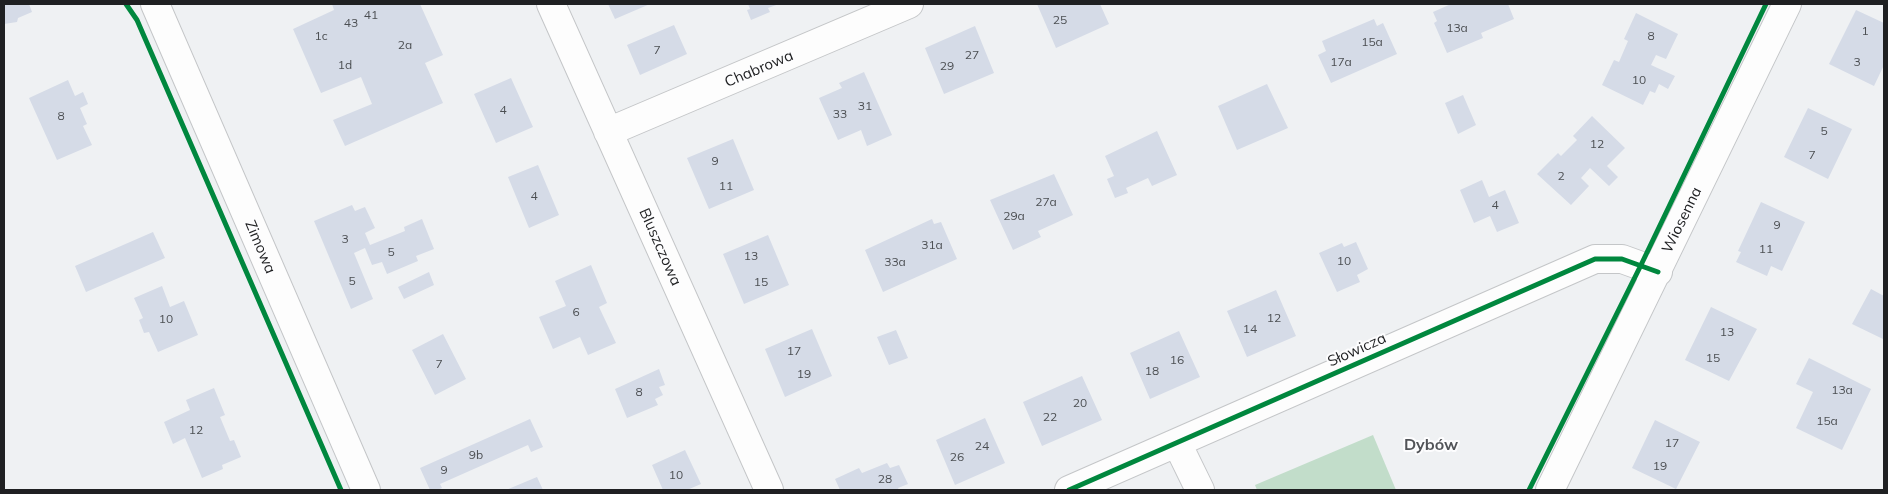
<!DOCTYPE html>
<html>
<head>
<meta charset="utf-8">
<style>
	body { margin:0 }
	#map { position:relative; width:1888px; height:494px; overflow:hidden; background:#eff1f3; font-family:Mulish,sans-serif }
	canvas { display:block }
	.frame { position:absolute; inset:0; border:5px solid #1f2022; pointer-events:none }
</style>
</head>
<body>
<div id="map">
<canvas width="1888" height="494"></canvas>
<div class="frame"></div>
</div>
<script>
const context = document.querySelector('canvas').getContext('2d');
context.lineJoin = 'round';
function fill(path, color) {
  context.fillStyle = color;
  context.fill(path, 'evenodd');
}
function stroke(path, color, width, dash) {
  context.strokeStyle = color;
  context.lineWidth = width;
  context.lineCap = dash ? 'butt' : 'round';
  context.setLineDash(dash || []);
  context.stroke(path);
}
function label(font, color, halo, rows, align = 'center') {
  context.font = font + ' Mulish,sans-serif';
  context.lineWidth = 4;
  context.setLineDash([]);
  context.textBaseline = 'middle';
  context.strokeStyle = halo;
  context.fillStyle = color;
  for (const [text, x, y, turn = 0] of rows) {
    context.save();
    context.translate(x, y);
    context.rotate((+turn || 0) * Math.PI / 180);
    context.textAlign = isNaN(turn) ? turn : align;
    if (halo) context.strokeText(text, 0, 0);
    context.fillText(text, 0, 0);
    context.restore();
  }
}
fill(new Path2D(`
	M 1373,435 L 1396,490 L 1257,490 L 1255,485 Z`), '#c2ddca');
fill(new Path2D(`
	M 4,4 L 29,4 L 32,12 L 18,18 L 17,22 L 4,24 Z
	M 332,4 L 420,4 L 443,55 L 425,63 L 443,103 L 345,146 L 333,120 L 372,104 L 361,77 L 321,93 L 293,29 L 334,10 Z
	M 608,4 L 650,4 L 615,19 Z
	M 748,4 L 779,4 L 768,8 L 770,12 L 751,20 L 747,10 L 750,9 Z
	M 1037,4 L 1100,4 L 1109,24 L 1056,48 Z
	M 1451,4 L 1508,4 L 1514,19 L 1481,33 L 1483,38 L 1447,53 L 1434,23 L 1437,21 L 1433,12 Z
	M 1856,10 L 1884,23 L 1884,65 L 1874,86 L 1829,64 Z
	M 1636,13 L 1678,34 L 1666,59 L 1656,55 L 1651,65 L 1675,76 L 1668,89 L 1659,84 L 1655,93 L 1650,91 L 1643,105 L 1602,85 L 1614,60 L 1619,62 L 1628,41 L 1624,39 Z
	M 1374,19 L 1377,26 L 1383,23 L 1397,54 L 1331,83 L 1318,55 L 1326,51 L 1322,41 Z
	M 674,25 L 687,54 L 640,75 L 627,45 Z
	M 975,26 L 994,73 L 944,94 L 925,48 Z
	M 864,72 L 892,135 L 867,146 L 861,130 L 838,140 L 819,98 L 842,88 L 839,83 Z
	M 511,78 L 533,127 L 496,143 L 474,94 Z
	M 68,80 L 75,96 L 83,92 L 88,104 L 80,108 L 87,124 L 83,126 L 92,145 L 57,160 L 29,98 Z
	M 1267,84 L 1288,128 L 1237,150 L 1218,106 Z
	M 1463,95 L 1476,125 L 1458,134 L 1445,103 Z
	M 1808,108 L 1852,129 L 1828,179 L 1784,157 Z
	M 1592,116 L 1625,148 L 1607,166 L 1618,177 L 1609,186 L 1590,168 L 1581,178 L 1589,186 L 1571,205 L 1537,174 L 1558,153 L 1561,156 L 1577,140 L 1573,136 Z
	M 1157,131 L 1177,175 L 1152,186 L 1148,178 L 1126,188 L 1128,193 L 1115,198 L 1107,179 L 1114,176 L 1105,156 Z
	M 733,139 L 754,190 L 709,209 L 687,158 Z
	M 538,165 L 559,215 L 529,228 L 508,177 Z
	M 1054,174 L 1073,215 L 1038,231 L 1041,237 L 1013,250 L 990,200 Z
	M 1482,180 L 1489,197 L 1505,190 L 1519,223 L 1497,232 L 1490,216 L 1474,223 L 1460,190 Z
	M 1761,202 L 1805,222 L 1782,271 L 1771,266 L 1767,276 L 1736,262 L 1741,252 L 1738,251 Z
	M 352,205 L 355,211 L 365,207 L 375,228 L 365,233 L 370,245 L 405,231 L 404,227 L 422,219 L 434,249 L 416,256 L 418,261 L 387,274 L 382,262 L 372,265 L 365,248 L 354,253 L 373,299 L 351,309 L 314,221 Z
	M 932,219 L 934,224 L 941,222 L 957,259 L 883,292 L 865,250 Z
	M 153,232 L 165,258 L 86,292 L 75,266 Z
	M 768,235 L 789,285 L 744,304 L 723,254 Z
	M 1356,242 L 1368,269 L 1357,275 L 1360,282 L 1337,292 L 1319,253 L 1342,243 L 1344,247 Z
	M 591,265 L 607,303 L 599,307 L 616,343 L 588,355 L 580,337 L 553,349 L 539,317 L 566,306 L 555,281 Z
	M 429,272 L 434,285 L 404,299 L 398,287 Z
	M 162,286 L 170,307 L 184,301 L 198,335 L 158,352 L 149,332 L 144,333 L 139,320 L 143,318 L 134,298 Z
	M 1871,289 L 1884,296 L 1883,339 L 1852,324 Z
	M 1276,290 L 1296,336 L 1247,357 L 1227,311 Z
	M 1711,307 L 1757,329 L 1729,381 L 1685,360 Z
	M 812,329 L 832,376 L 785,397 L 765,349 Z
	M 896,330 L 908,358 L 889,365 L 877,337 Z
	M 1179,331 L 1200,377 L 1150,399 L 1130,353 Z
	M 443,334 L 466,379 L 435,395 L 412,350 Z
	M 1809,358 L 1871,389 L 1842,450 L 1796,428 L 1813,392 L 1796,384 Z
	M 659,369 L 665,385 L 659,387 L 663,395 L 655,399 L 658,405 L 627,418 L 615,389 Z
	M 1082,376 L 1102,420 L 1042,446 L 1023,402 Z
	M 214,388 L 225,415 L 220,417 L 230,441 L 234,440 L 241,457 L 222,465 L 223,469 L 202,478 L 185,438 L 173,444 L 164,422 L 190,410 L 186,400 Z
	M 985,418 L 1005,463 L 955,485 L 936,440 Z
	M 530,419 L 543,447 L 531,452 L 528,445 L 440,484 L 442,488 L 437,490 L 430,490 L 420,468 Z
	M 1655,420 L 1700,442 L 1676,489 L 1632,468 Z
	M 685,450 L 701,484 L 687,490 L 663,490 L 652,465 Z
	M 887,463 L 890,468 L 899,465 L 908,484 L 898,488 L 899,490 L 840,490 L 835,479 L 859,468 L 862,473 Z
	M 537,477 L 543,490 L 506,490 Z`), '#d5dbe7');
const minor = new Path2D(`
	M 155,4 L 366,490
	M 551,4 L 769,490
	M 608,132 L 909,4
	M 1177,443 L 1200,490
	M 1069,490 L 1595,259 L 1622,259 L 1658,272
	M 1550,490 L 1787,4`);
stroke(minor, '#c4c6c8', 30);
stroke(minor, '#fdfdfd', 28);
stroke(new Path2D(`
	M 126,4 L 137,20 L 341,490
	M 1069,490 L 1595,259 L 1622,259 L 1658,272
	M 1529,490 L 1641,265 L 1766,4`), '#00873e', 5);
label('12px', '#4c4f53', null, [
	["41",371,15],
	["25",1060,20],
	["43",351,23],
	["13a",1457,28],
	["1",1865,31],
	["1c",321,36],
	["8",1651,36],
	["15a",1372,42],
	["2a",405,45],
	["7",657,50],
	["27",972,55],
	["17a",1341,62],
	["3",1857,62],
	["1d",345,65],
	["29",947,66],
	["10",1639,80],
	["31",865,106],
	["4",503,110],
	["33",840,114],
	["8",61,116],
	["5",1824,131],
	["12",1597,144],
	["7",1812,155],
	["9",715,161],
	["2",1561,176],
	["11",726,186],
	["4",534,196],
	["27a",1046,202],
	["4",1495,205],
	["29a",1014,216],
	["9",1777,225],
	["3",345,239],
	["31a",932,245],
	["11",1766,249],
	["5",391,252],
	["13",751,256],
	["10",1344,261],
	["33a",895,262],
	["5",352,281],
	["15",761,282],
	["6",576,312],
	["12",1274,318],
	["10",166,319],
	["14",1250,329],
	["13",1727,332],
	["17",794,351],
	["15",1713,358],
	["16",1177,360],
	["7",439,364],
	["18",1152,371],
	["19",804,374],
	["13a",1842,390],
	["8",639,392],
	["20",1080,403],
	["22",1050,417],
	["15a",1827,421],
	["12",196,430],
	["17",1672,443],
	["24",982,446],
	["9b",476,455],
	["26",957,457],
	["19",1660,466],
	["9",444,470],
	["10",676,475],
	["28",885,479]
]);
label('15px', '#1f2022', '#fdfdfe', [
	["Chabrowa",759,69,-23],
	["Wiosenna",1682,220,-64],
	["Zimowa",260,247,67],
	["Bluszczowa",660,247,66],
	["Słowicza",1357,350,-24]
]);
label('bold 16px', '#525458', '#fdfdfe', [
	["Dybów",1431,445]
]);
</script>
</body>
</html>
